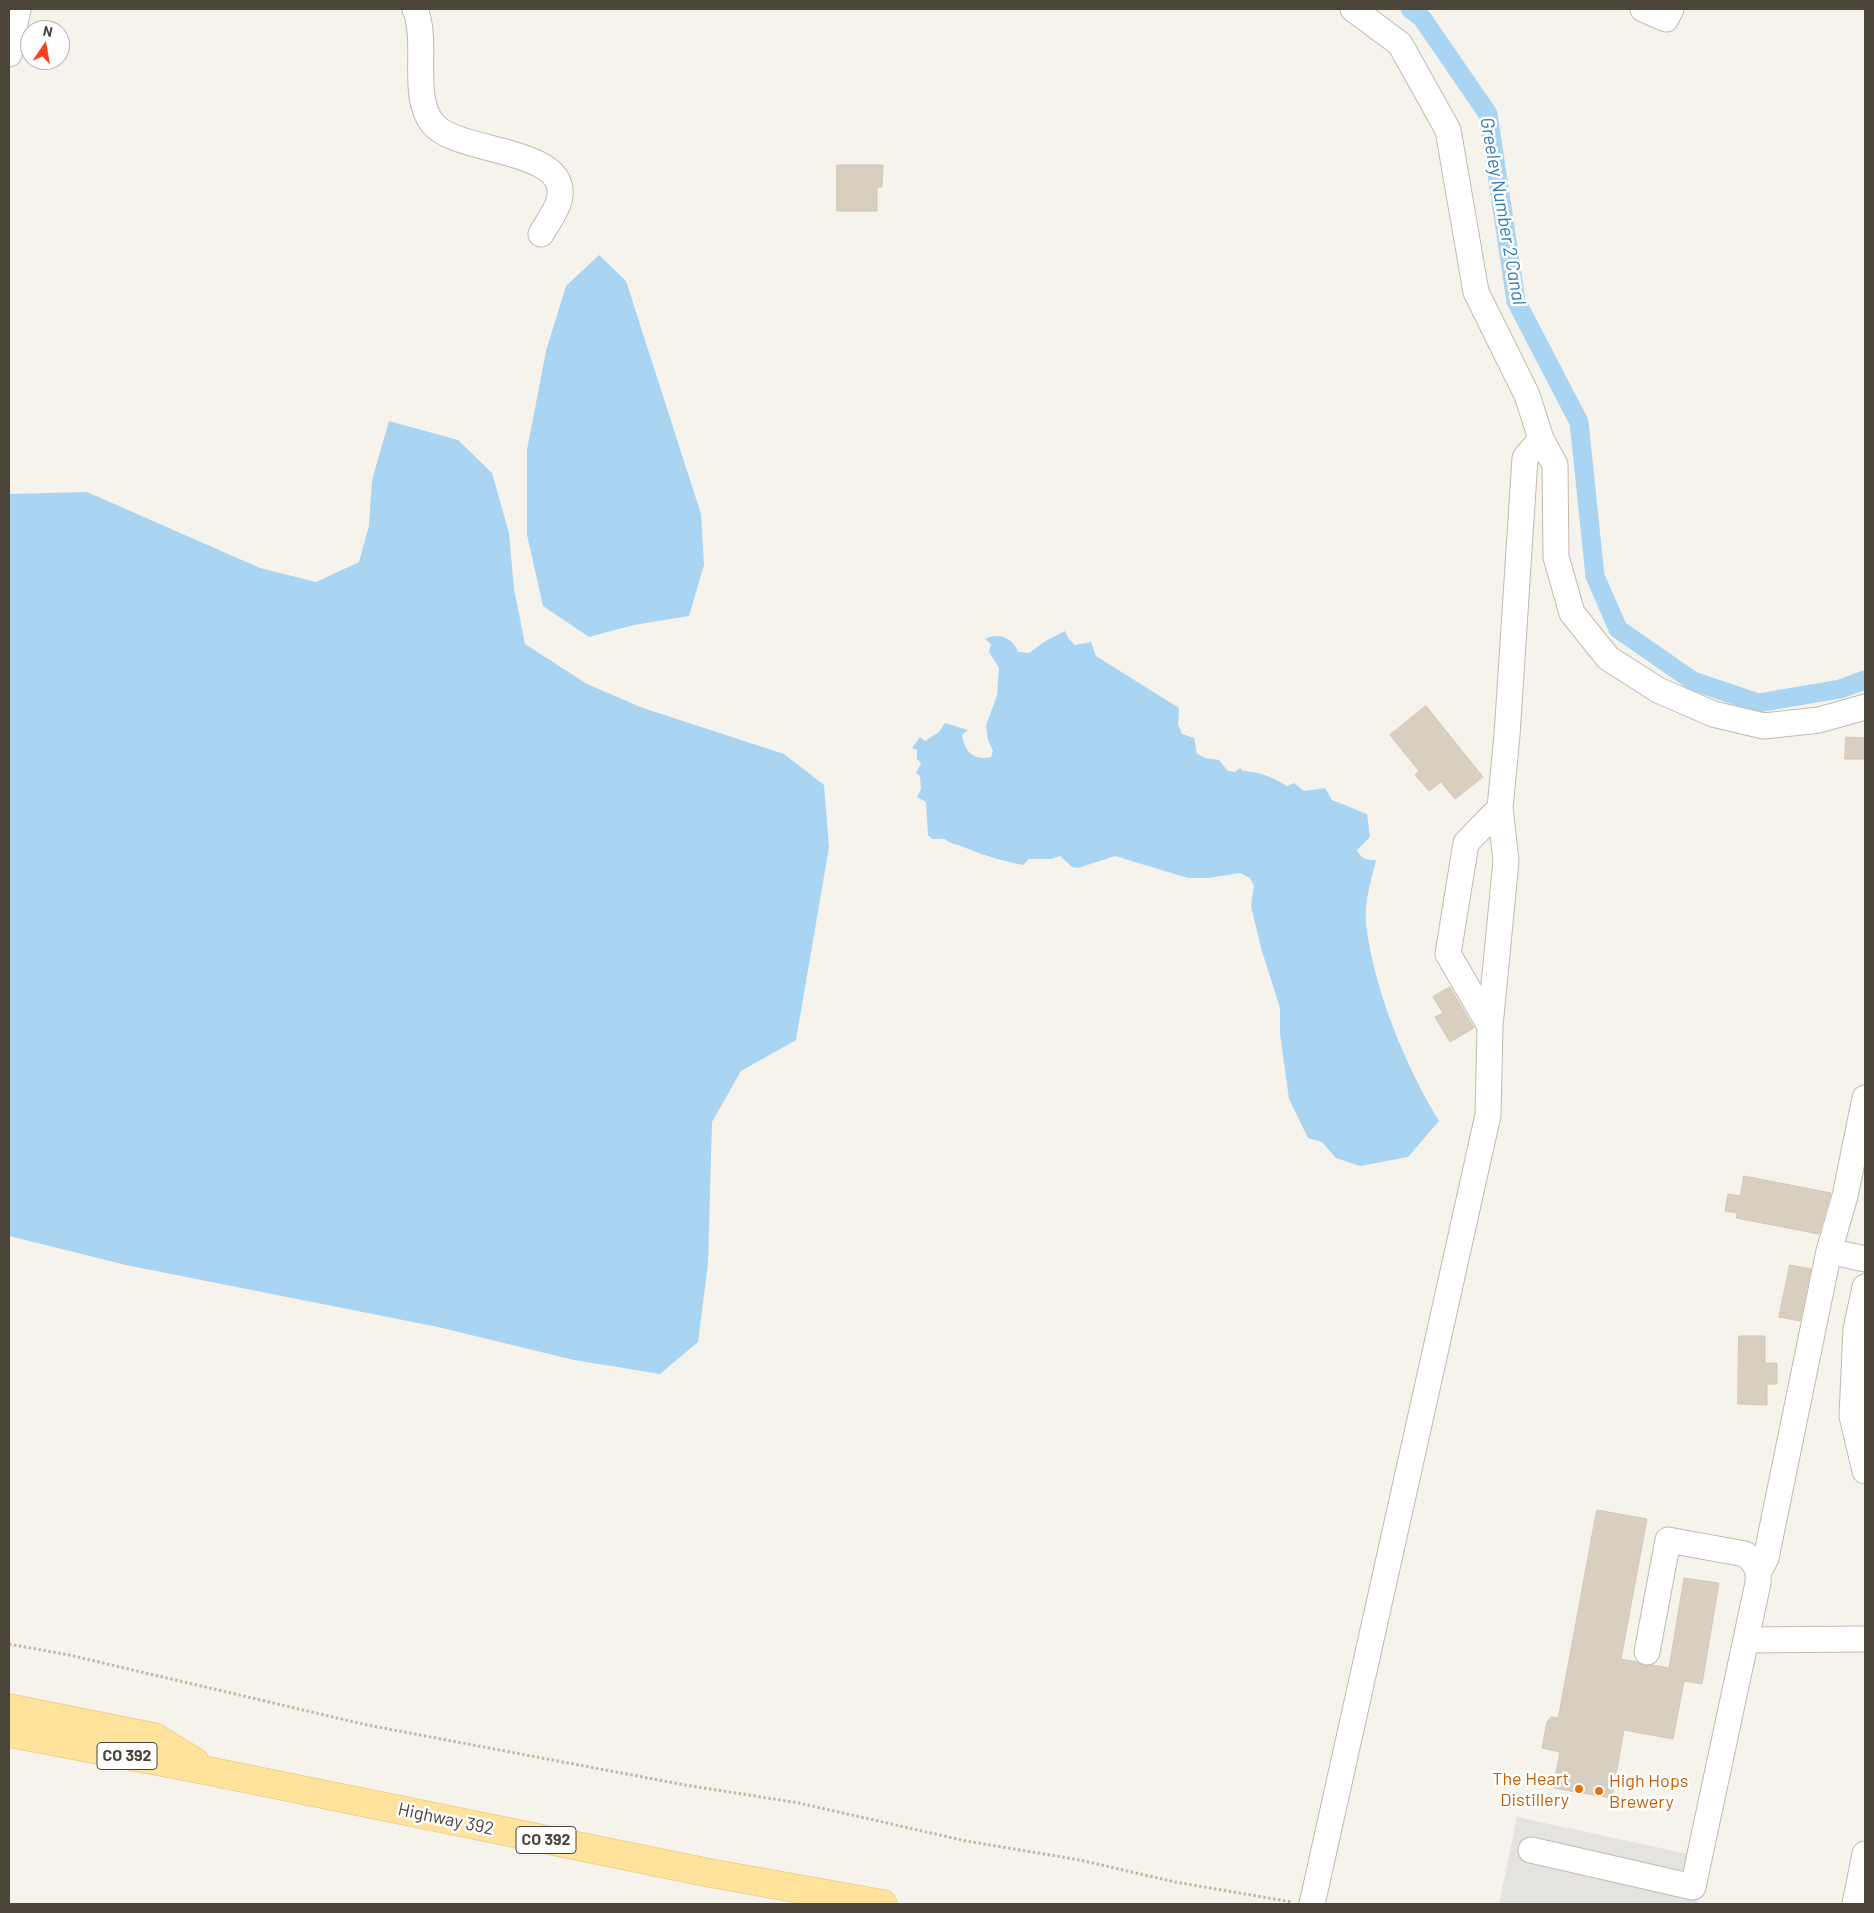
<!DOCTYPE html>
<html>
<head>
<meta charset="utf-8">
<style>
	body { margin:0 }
	#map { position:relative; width:1874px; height:1913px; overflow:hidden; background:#f6f3ec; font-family:Barlow,sans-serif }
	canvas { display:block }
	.frame { position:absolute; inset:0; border:10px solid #4b4439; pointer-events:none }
	.north { position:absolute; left:20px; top:20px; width:50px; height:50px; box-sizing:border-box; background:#fff; border:1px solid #b7b4b0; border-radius:50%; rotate:12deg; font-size:14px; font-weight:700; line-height:20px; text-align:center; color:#4b4439 }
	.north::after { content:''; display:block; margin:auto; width:18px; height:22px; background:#fc3f1d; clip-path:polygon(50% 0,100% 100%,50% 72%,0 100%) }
</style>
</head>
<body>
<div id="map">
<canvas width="1874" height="1913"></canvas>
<div class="frame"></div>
<div class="north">N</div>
</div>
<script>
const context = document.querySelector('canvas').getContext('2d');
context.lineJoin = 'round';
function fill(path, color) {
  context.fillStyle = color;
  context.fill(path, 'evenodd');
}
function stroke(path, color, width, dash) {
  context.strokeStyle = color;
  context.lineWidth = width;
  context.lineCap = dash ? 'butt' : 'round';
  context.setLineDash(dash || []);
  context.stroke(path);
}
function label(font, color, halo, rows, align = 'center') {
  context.font = font + ' Barlow,sans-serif';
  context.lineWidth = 5;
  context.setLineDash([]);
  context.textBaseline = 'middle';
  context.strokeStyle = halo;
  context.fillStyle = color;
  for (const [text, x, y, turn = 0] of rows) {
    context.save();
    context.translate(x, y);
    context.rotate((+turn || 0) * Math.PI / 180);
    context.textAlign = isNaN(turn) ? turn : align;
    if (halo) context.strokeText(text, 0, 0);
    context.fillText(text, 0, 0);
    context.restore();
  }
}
fill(new Path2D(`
	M 1517,1817 L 1707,1858 L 1697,1904 L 1499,1904 Z`), '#e5e3e0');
fill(new Path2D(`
	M 599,255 L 626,281 L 701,514 L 704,565 L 689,616 L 634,625 L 589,637 L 543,606 L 527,535 L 527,450 L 546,351 L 566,286 Z
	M 389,421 L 458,440 L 492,473 L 509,533 L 514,589 L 525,644 L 587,684 L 643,708 L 784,754 L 824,785 L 829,847 L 796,1040 L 741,1071 L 712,1122 L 708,1263 L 698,1342 L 660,1374 L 574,1360 L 438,1327 L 126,1265 L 9,1236 L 9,494 L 87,492 L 260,568 L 316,582 L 359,562 L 369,526 L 372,480 Z
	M 1065,631 L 1069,639 L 1075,645 L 1091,642 L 1096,656 L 1179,708 L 1178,724 L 1182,734 L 1194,738 L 1197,754 L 1206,758 L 1219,760 L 1228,771 L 1235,772 L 1240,768 L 1243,771 C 1261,772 1272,777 1287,786 L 1294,783 L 1304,791 L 1325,788 L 1332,800 L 1367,814 L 1370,837 L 1357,850 C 1361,859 1367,860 1376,860 C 1371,881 1364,902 1366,924 C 1374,990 1405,1065 1439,1121 L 1408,1157 L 1360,1166 L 1336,1158 L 1322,1142 L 1308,1138 L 1289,1099 L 1280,1033 L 1280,1008 L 1261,948 L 1251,906 L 1254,886 L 1250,878 L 1240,873 L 1208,878 L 1188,878 L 1115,856 L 1078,868 L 1072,867 L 1060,856 L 1051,859 L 1029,859 L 1023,865 C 1003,861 985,856 966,848 C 958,844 952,845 945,839 L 932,839 L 928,835 L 926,802 L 917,797 L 921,789 L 920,776 L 916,773 L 921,763 L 917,759 L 917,750 L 912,748 L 920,737 L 925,741 L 939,732 L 945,723 L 968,730 L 962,735 C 965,752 973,761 991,757 L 993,751 L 988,740 L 986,726 L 997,695 L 999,668 L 989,652 L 991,644 L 985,639 C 999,632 1013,638 1018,652 L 1029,653 L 1044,642 Z`), '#a9d4f2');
stroke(new Path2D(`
	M 1410,9 L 1422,18 L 1488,114 L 1516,301 L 1579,422 L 1595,576 L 1618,629 L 1693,681 L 1758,703 L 1840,689 L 1865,680`), '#a9d4f2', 19);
const building = new Path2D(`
	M 837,165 L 883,165 L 882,187 L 877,187 L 877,211 L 837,211 Z
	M 1426,706 L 1483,777 L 1455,799 L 1441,782 L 1429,791 L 1415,775 L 1419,771 L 1390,735 Z
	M 1846,737 L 1865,738 L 1865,759 L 1845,759 Z
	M 1450,987 L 1474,1028 L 1450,1042 L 1435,1017 L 1443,1013 L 1433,997 Z
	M 1744,1176 L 1831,1193 L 1819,1234 L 1736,1218 L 1737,1213 L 1725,1211 L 1728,1194 L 1740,1196 Z
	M 1790,1265 L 1811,1269 L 1800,1321 L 1779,1317 Z
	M 1739,1336 L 1765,1336 L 1765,1363 L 1777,1363 L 1777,1384 L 1767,1384 L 1767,1405 L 1738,1404 Z
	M 1597,1510 L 1647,1519 L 1621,1659 L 1637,1662 L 1644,1666 L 1653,1665 L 1669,1668 L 1684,1578 L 1719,1583 L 1702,1684 L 1684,1681 L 1673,1739 L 1624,1730 L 1612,1798 L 1553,1788 L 1560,1752 L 1542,1748 L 1547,1722 L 1551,1717 L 1558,1718 Z`);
fill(building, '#d8cfc1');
stroke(building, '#d3c7b4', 1);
const minor = new Path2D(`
	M 415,9 C 429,43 410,96 433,124 C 459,155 578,147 558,204 C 554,214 547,224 541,234
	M 1353,9 L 1400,44 L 1448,130 L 1476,292 L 1527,395 L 1541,439 L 1555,465 L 1556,557 L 1572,613 L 1608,658 L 1658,690 L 1713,714 L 1764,726 L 1819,720 L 1865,707
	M 1643,9 L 1666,19 L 1671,9
	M 9,54 L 18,9
	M 1490,1026 L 1506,861 L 1500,808
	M 1829,1251 L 1865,1259
	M 1865,1287 L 1856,1329 L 1852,1416 L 1865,1471
	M 1759,1571 L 1766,1558 L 1829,1251 L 1845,1196 L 1865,1098
	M 1747,1640 L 1865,1639
	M 1531,1850 L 1693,1887 L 1758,1583 C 1759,1569 1756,1563 1745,1554 L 1668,1540 L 1647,1652
	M 1312,1904 L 1488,1115 L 1490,1026 L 1448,954 L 1466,843 L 1500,808 L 1507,735 L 1525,458 L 1541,439
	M 1855,1904 L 1865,1854`);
const major = new Path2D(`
	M 9,1708 L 154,1737 L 195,1762
	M 9,1733 L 209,1771 L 710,1873 L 883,1904`);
stroke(minor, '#c2bbae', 27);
stroke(major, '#e6c16a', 29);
stroke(new Path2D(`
	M 9,1644 L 69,1655 L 367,1725 L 685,1785 L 799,1803 L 966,1841 L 1080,1860 L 1175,1882 L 1292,1902`), '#c4b79f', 3, [2.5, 2.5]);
stroke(minor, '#fff', 25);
stroke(major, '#ffe39c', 28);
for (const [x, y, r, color] of [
	[1579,1789,5,"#e8710a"],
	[1599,1791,5,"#e8710a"]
]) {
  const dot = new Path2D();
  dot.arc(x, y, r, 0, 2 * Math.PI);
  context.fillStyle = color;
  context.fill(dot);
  stroke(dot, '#fff', 2);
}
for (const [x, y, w] of [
	[127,1756,60],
	[546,1840,60]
]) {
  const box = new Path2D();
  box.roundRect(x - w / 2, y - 13.5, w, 27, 4);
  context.fillStyle = '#fff';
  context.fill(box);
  stroke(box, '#4b4439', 1);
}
label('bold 16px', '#4b4439', null, [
	["CO 392",127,1756],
	["CO 392",546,1840]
]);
label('18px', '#c56008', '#fff', [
	["The Heart",1569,1779],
	["Distillery",1569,1800],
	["High Hops",1609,1781,"left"],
	["Brewery",1609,1802,"left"]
], 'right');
label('18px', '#4b4439', '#fff', [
	["Highway 392",446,1819,12]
]);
label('italic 19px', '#2e7ab2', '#fff', [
	["Greeley Number 2 Canal",1503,211,80]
]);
</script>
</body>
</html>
